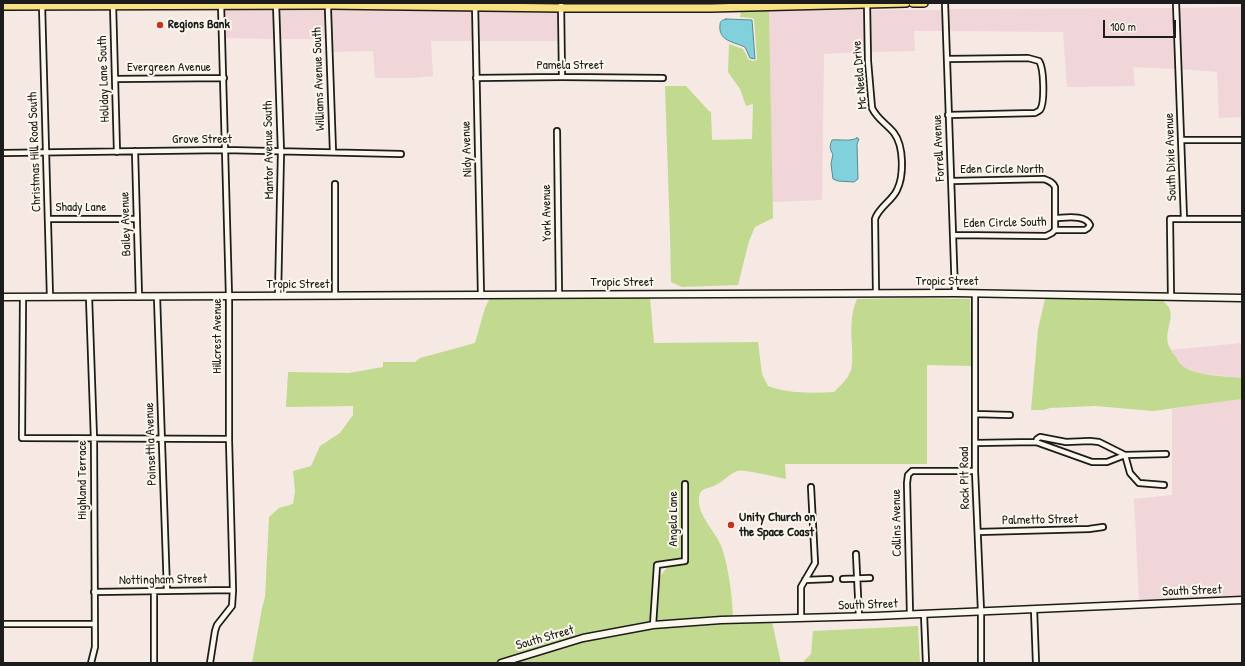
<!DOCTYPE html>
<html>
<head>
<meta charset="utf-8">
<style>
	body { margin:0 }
	#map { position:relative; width:1245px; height:666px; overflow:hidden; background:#f6e8e3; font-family:"Patrick Hand",sans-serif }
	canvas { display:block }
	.frame { position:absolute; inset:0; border:4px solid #1c1c1c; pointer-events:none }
	.scale { position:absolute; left:1103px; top:20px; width:73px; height:18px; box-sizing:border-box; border:2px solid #1c1c1c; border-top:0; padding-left:5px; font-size:12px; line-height:14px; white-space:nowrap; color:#1c1c1c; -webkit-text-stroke:3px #fbf7ec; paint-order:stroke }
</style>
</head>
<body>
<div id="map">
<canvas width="1245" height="666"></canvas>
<div class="frame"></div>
<div class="scale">100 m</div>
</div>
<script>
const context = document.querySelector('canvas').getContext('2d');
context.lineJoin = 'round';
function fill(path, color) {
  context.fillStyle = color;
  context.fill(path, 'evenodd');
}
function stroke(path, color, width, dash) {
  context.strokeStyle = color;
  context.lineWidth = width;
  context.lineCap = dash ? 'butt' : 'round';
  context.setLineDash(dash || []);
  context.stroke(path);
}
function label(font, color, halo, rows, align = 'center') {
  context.font = font + ' "Patrick Hand",sans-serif';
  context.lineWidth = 4;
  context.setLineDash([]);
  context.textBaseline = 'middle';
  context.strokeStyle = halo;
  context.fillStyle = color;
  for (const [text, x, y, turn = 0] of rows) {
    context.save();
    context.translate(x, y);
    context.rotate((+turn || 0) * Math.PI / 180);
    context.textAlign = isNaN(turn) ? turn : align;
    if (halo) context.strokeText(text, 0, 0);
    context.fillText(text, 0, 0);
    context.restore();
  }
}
fill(new Path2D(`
	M 1242,7 L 1242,117 L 1219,118 L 1217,72 L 1181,69 L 1178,8 Z
	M 224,8 L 274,8 L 275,39 L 225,38 Z
	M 279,8 L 325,8 L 326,39 L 280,39 Z
	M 330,8 L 472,9 L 473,41 L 431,41 L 433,76 L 412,78 L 375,78 L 373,51 L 332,52 Z
	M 1173,8 L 1176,69 L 1133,67 L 1135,86 L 1067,87 L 1063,32 L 949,31 L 948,9 Z
	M 477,9 L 559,11 L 559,41 L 478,41 Z
	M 769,10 L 865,10 L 865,52 L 824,54 L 822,200 L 772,202 Z
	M 870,10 L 943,10 L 944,31 L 914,31 L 915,51 L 870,52 Z
	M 1242,343 L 1242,378 L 1199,373 L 1183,367 L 1171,350 Z
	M 1242,399 L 1242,597 L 1139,600 L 1134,499 L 1172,495 L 1172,409 Z`), '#f0d5d9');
fill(new Path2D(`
	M 741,10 L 769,10 L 773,218 L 755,227 L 749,241 L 738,285 L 682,287 L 671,282 L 670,235 L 665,86 L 686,86 L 709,111 L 711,112 L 712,140 L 752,139 L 753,104 L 746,106 L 740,89 L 728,72 L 729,44 L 743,49 L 749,60 L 755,61 L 757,59 L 754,19 L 752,18 L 740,17 Z
	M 649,297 L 650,298 L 654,343 L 758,342 L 762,374 L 768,386 C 790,394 811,393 834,392 C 840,386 848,379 851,370 C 853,363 852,355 852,348 C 851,333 850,314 857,299 L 918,298 L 970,299 L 972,366 L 927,365 L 927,464 L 785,464 L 786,479 C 777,477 744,469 737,471 C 729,474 722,483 714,486 C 706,489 700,488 699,498 C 697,516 716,531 722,548 C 729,570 732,594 733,617 L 655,622 L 659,575 L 661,575 L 668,566 L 685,564 L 687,561 L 688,481 L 683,481 L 682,559 L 657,562 L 655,565 L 650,623 L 582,635 L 506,658 L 494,663 L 252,663 L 262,608 L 265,597 L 269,517 L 279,508 L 293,504 L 295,491 L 293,471 L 311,466 L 320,446 L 340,433 L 353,415 L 353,406 L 286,407 L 288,372 L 349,373 L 383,367 L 383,362 L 415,362 L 420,358 L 475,343 L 485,308 L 490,298 Z
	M 1047,297 L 1160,299 C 1181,312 1164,325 1168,344 C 1170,349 1173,353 1176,357 C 1178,361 1181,365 1184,367 C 1198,376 1225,376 1242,378 L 1242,399 L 1153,411 L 1095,406 L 1050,408 L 1044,410 L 1031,410 L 1038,329 L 1045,299 Z
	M 772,622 L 781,663 L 508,663 C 555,649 603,634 653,628 C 692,623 732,623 772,622 Z
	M 918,626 L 920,663 L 802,663 L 811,654 L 813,631 Z`), '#c2da90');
const water = new Path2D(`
	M 726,19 L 752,20 L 755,59 L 750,58 L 745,47 C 734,42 718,41 720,25 C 720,21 722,20 726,19 Z
	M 857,138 L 859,139 L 857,144 L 858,179 L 854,182 L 838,181 L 833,179 L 831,164 L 833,154 C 829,149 830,145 832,140 C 840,139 850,142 857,138 Z`);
fill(water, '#81d1dc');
stroke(water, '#59898f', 1);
const street = new Path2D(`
	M 276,3 L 281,152 L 278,296
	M 329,3 L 328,10 L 333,152
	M 475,3 L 481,295
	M 561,3 L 562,77
	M 867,3 L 868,61 L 872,108 C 877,119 887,124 894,133 C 904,146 904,176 897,190 C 892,201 879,207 875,219 L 876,293
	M 945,3 L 955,293
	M 1176,3 L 1184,219
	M 113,4 L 117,152
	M 42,5 L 50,297
	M 947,59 L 1028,58 L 1039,61 C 1044,68 1045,103 1040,110 C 1039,111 1037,112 1035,113 L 948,115
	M 476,78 L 562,77 L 663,78
	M 115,79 L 224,78
	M 557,131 L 559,295
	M 1181,140 L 1242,140
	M 135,151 L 139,297
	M 3,153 L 225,150 L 401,154
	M 952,181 L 1044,179 C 1049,181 1053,182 1055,187 L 1055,230
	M 335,184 L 335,296
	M 48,219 L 137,219
	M 1055,230 L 1085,230 L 1088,228 L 1090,225 C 1085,214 1065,218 1055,218
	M 953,235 L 1046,236 L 1052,233 L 1055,230
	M 975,293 L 975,471 L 981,611 L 981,663
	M 23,297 L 22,438 L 229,439
	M 89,297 L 94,439 L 95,647 L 91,663
	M 157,297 L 167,591
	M 1171,297 L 1170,219 L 1242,219
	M 975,414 L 1010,415
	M 1036,442 L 1037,439 L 1040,437 L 1066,442 L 1090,441 L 1099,442 L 1125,455 L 1130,473 L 1139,483 L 1164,485
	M 975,443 L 1036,442 L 1092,462 L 1107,462 L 1125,455 L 1166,454
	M 978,532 L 1089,529 L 1103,527
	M 856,554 L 859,617
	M 843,579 L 870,578
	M 805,580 L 830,579
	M 154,591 L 154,663
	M 94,592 L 233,590
	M 1034,609 L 1036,663
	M 910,614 L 907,483 L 908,475 L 912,471 L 975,471
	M 924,614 L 926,663
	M 801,618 L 801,587 L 815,563 L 811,487
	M 3,624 L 94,624
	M 653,625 L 657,565 L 685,561 L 685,484
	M 210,663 L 215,631 L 217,625 L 232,606 L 233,590 L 229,440 L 229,296 L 221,3`);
const secondary = new Path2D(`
	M 3,297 L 955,293 L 1242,298
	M 501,663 L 583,638 L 653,625 L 721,620 L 875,616 L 1242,600`);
const primary = new Path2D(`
	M 913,3 L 924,3
	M 3,6 L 328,5 L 561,8 L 711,8 L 906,3`);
stroke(street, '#1c1c1c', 8);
stroke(secondary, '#1c1c1c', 9);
stroke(primary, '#1c1c1c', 10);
stroke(street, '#fbf7ec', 4.5);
stroke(secondary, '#fbf7ec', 6);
stroke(primary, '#f9e181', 7);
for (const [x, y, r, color] of [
	[160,25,4,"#c8321e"],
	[731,525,4,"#c8321e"]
]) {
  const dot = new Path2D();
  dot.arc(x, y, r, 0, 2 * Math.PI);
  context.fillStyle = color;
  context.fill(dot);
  stroke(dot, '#fbf7ec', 1.5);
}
label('bold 13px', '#1c1c1c', '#fbf7ec', [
	["Regions Bank",168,25],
	["Unity Church on",739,518],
	["the Space Coast",739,533]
], 'left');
label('13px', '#1c1c1c', '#fbf7ec', [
	["Pamela Street",570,66],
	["Evergreen Avenue",169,68],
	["Mc Neela Drive",860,75,-95],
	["Holiday Lane South",104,79,-92],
	["Williams Avenue South",319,79,-92],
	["Grove Street",202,140],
	["Forrell Avenue",939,148,-93],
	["Nidy Avenue",467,149,-92],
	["Mantor Avenue South",269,150,-91],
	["Christmas Hill Road South",35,152,-92],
	["South Dixie Avenue",1171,157,-92],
	["Eden Circle North",1002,170],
	["Shady Lane",81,208],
	["York Avenue",547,213,-91],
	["Eden Circle South",1005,223,-1],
	["Bailey Avenue",126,224,-92],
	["Tropic Street",947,282],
	["Tropic Street",622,283],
	["Tropic Street",298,285],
	["Hillcrest Avenue",218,336,-90],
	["Poinsettia Avenue",151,444,-92],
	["Rock Pit Road",965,478,-91],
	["Highland Terrace",83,480,-90],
	["Angela Lane",674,519,-90],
	["Palmetto Street",1040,520,-1],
	["Collins Avenue",897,523,-91],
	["Nottingham Street",163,580,-1],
	["South Street",1192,591,-2],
	["South Street",868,605,-2],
	["South Street",545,638,-16]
]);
</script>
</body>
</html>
